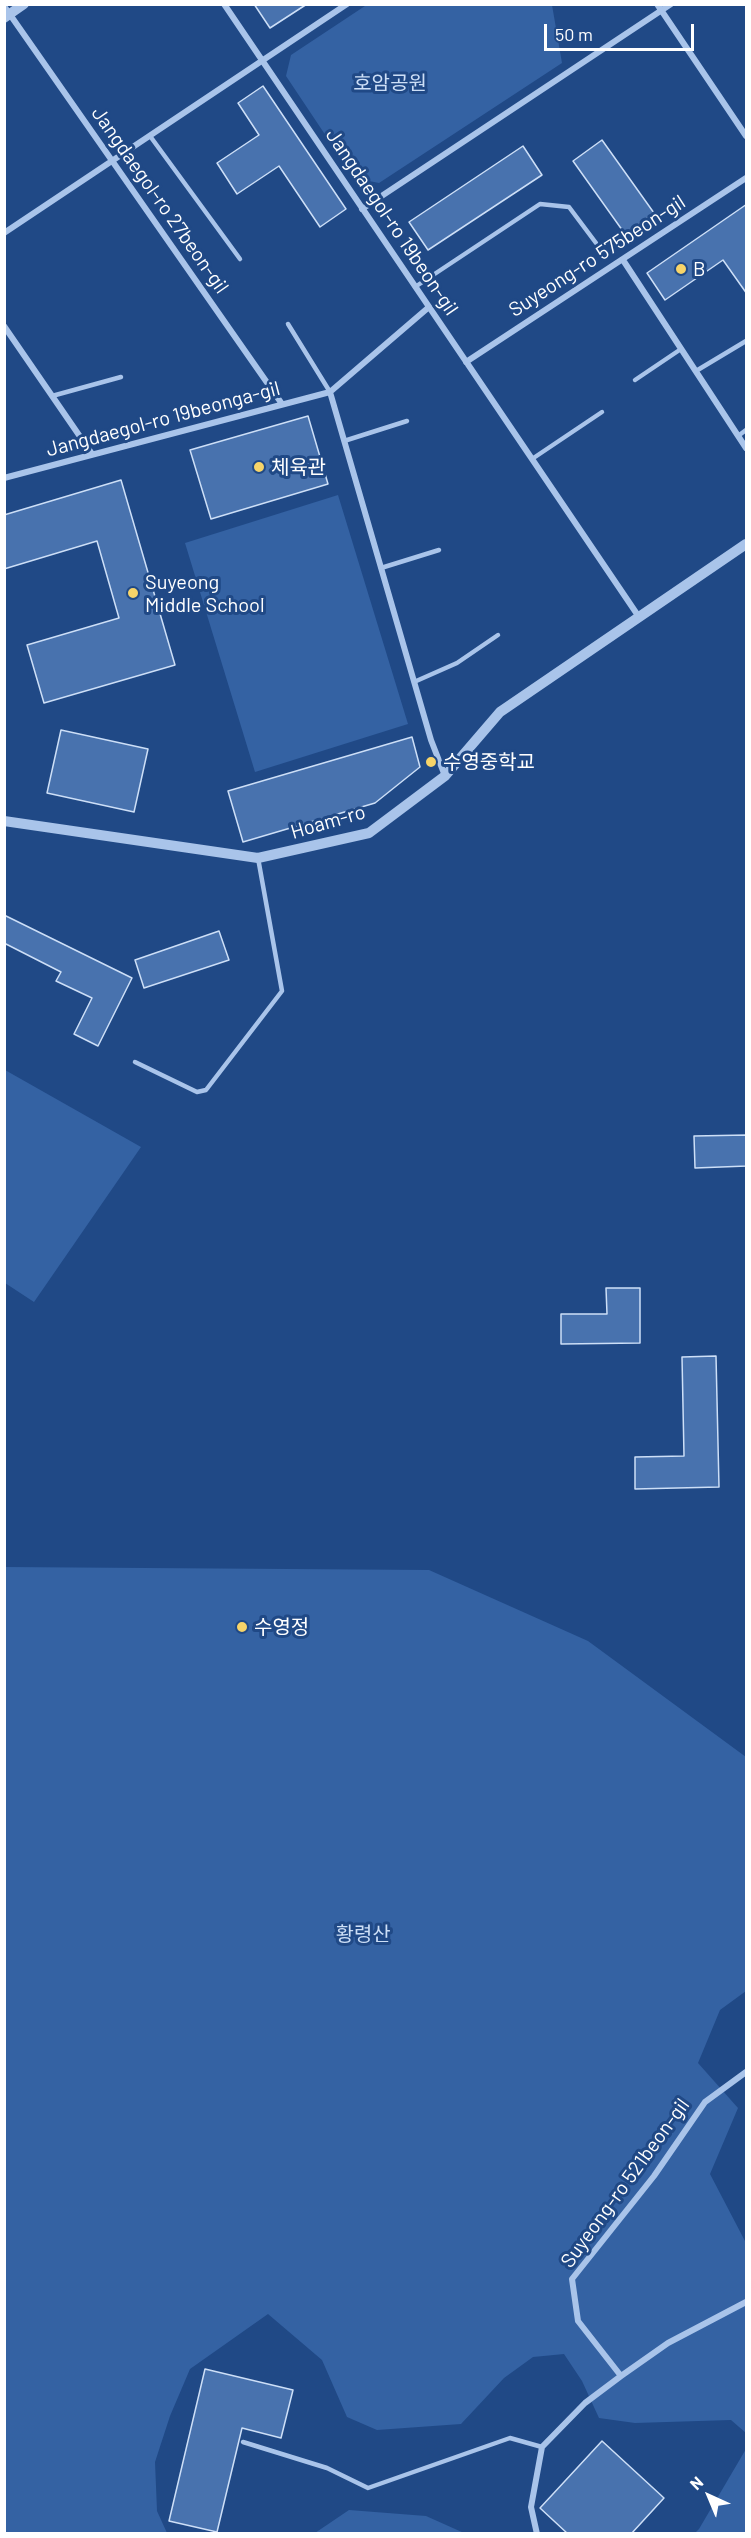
<!DOCTYPE html>
<html>
<head>
<meta charset="utf-8">
<style>
	body { margin:0 }
	#map { position:relative; width:751px; height:2538px; overflow:hidden; background:#204986; font-family:Barlow,sans-serif }
	canvas { display:block }
	.frame { position:absolute; inset:0; border:6px solid #fff; pointer-events:none }
	.north { position:absolute; left:679px; top:2466px; width:60px; height:60px; -webkit-text-stroke:4px #204986; paint-order:stroke; rotate:316deg; font-size:16px; font-weight:700; line-height:24px; text-align:center; color:#fff }
	.north::after { content:''; display:block; margin:auto; width:21px; height:27px; background:#fff; clip-path:polygon(50% 0,100% 100%,50% 72%,0 100%) }
	.scale { position:absolute; left:544px; top:24px; width:150px; height:27px; box-sizing:border-box; border:3px solid #fff; border-top:0; padding-left:8px; font-size:18px; line-height:21px; white-space:nowrap; color:#fff; -webkit-text-stroke:4px #204986; paint-order:stroke }
</style>
</head>
<body>
<div id="map">
<canvas width="751" height="2538"></canvas>
<div class="frame"></div>
<div class="north">N</div>
<div class="scale">50 m</div>
</div>
<script>
const context = document.querySelector('canvas').getContext('2d');
context.lineJoin = 'round';
function fill(path, color) {
  context.fillStyle = color;
  context.fill(path, 'evenodd');
}
function stroke(path, color, width, dash) {
  context.strokeStyle = color;
  context.lineWidth = width;
  context.lineCap = dash ? 'butt' : 'round';
  context.setLineDash(dash || []);
  context.stroke(path);
}
function label(font, color, halo, rows, align = 'center') {
  context.font = font + ' Barlow,"Noto Sans KR",sans-serif';
  context.lineWidth = 6;
  context.setLineDash([]);
  context.textBaseline = 'middle';
  context.strokeStyle = halo;
  context.fillStyle = color;
  for (const [text, x, y, turn = 0] of rows) {
    context.save();
    context.translate(x, y);
    context.rotate((+turn || 0) * Math.PI / 180);
    context.textAlign = isNaN(turn) ? turn : align;
    if (halo) context.strokeText(text, 0, 0);
    context.fillText(text, 0, 0);
    context.restore();
  }
}
fill(new Path2D(`
	M 368,4 L 552,5 L 562,63 L 379,183 L 354,178 L 286,76 L 291,55 Z
	M 338,495 L 408,724 L 255,772 L 185,543 Z
	M 5,1070 L 141,1147 L 34,1302 L 5,1283 Z
	M 5,1567 L 429,1570 L 588,1641 L 746,1757 L 746,1991 L 720,2010 L 698,2063 L 738,2108 L 710,2174 L 746,2243 L 746,2433 L 731,2420 L 635,2423 L 599,2418 L 582,2381 L 564,2354 L 533,2357 L 504,2378 L 461,2424 L 377,2430 L 347,2417 L 322,2360 L 268,2314 L 190,2369 L 170,2416 L 155,2462 L 157,2511 L 167,2533 L 5,2534 Z
	M 746,2449 L 746,2533 L 695,2533 L 699,2529 Z
	M 349,2510 L 426,2516 L 464,2533 L 315,2533 Z`), '#3462a3');
const building = new Path2D(`
	M 254,4 L 307,4 L 270,28 Z
	M 263,86 L 346,209 L 320,227 L 279,166 L 237,194 L 217,163 L 259,135 L 238,103 Z
	M 602,140 L 654,213 L 625,234 L 573,161 Z
	M 523,146 L 542,175 L 428,250 L 409,222 Z
	M 747,204 L 747,294 L 723,260 L 665,300 L 647,273 Z
	M 308,416 L 328,484 L 211,519 L 190,450 Z
	M 121,480 L 175,665 L 44,703 L 27,645 L 119,618 L 97,541 L 4,569 L 4,515 Z
	M 61,730 L 148,749 L 134,812 L 47,793 Z
	M 412,737 L 420,767 L 375,803 L 243,842 L 228,791 Z
	M 4,915 L 132,978 L 98,1046 L 74,1034 L 92,998 L 56,981 L 61,972 L 4,943 Z
	M 219,931 L 229,960 L 144,988 L 135,960 Z
	M 747,1135 L 747,1166 L 695,1168 L 694,1136 Z
	M 606,1288 L 640,1288 L 640,1343 L 561,1344 L 561,1314 L 607,1314 Z
	M 716,1356 L 719,1487 L 635,1489 L 635,1457 L 684,1456 L 682,1357 Z
	M 205,2369 L 293,2390 L 281,2438 L 242,2428 L 217,2532 L 169,2521 Z
	M 602,2441 L 664,2498 L 631,2534 L 568,2534 L 540,2508 Z`);
fill(building, '#4872ae');
stroke(building, '#cddff7', 1.5);
stroke(new Path2D(`
	M 150,136 L 240,259
	M 415,287 L 540,204 L 569,207 L 596,243
	M 288,324 L 330,392
	M 696,371 L 746,341
	M 635,380 L 681,349
	M 52,396 L 121,377
	M 738,436 L 746,430
	M 344,441 L 407,421
	M 532,459 L 602,412
	M 381,568 L 439,550
	M 414,682 L 457,663 L 498,635
	M 135,1062 L 197,1092 L 206,1090 L 282,991 L 258,858
	M 243,2442 L 327,2468 L 368,2488 L 510,2438 L 542,2447`), '#a9c4ea', 4.5);
stroke(new Path2D(`
	M 224,4 L 639,617
	M 657,4 L 746,136
	M 4,6 L 282,404
	M 362,209 L 671,4
	M 4,233 L 347,4
	M 623,260 L 746,448
	M 4,326 L 92,454
	M 466,362 L 746,178
	M 330,392 L 431,740 L 445,776
	M 4,478 L 330,392 L 429,307
	M 621,2376 L 668,2343 L 746,2302
	M 537,2534 L 531,2507 L 542,2447 L 585,2403 L 621,2376 L 578,2321 L 572,2279 L 654,2176 L 705,2102 L 746,2072`), '#a9c4ea', 6);
stroke(new Path2D(`
	M 4,18 L 24,4
	M 4,821 L 258,858 L 369,833 L 445,776 L 500,712 L 746,544`), '#a9c4ea', 10);
for (const [x, y, r, color] of [
	[681,269,6,"#f7d469"],
	[259,467,6,"#f7d469"],
	[133,593,6,"#f7d469"],
	[431,762,6,"#f7d469"],
	[242,1627,6,"#f7d469"]
]) {
  const dot = new Path2D();
  dot.arc(x, y, r, 0, 2 * Math.PI);
  context.fillStyle = color;
  context.fill(dot);
  stroke(dot, '#204986', 2);
}
label('20px', '#cddff7', '#204986', [
	["호암공원",390,83],
	["황령산",363,1934]
]);
label('20px', '#fff', '#204986', [
	["Jangdaegol-ro 27beon-gil",160,200,55],
	["Jangdaegol-ro 19beon-gil",392,222,56],
	["Suyeong-ro 575beon-gil",597,256,-33],
	["Jangdaegol-ro 19beonga-gil",163,419,-15],
	["Hoam-ro",328,822,-16],
	["Suyeong-ro 521beon-gil",625,2183,-54]
]);
label('20px', '#fff', '#204986', [
	["B",693,269],
	["체육관",271,467],
	["Suyeong",145,582],
	["Middle School",145,605],
	["수영중학교",443,762],
	["수영정",254,1627]
], 'left');
</script>
</body>
</html>
